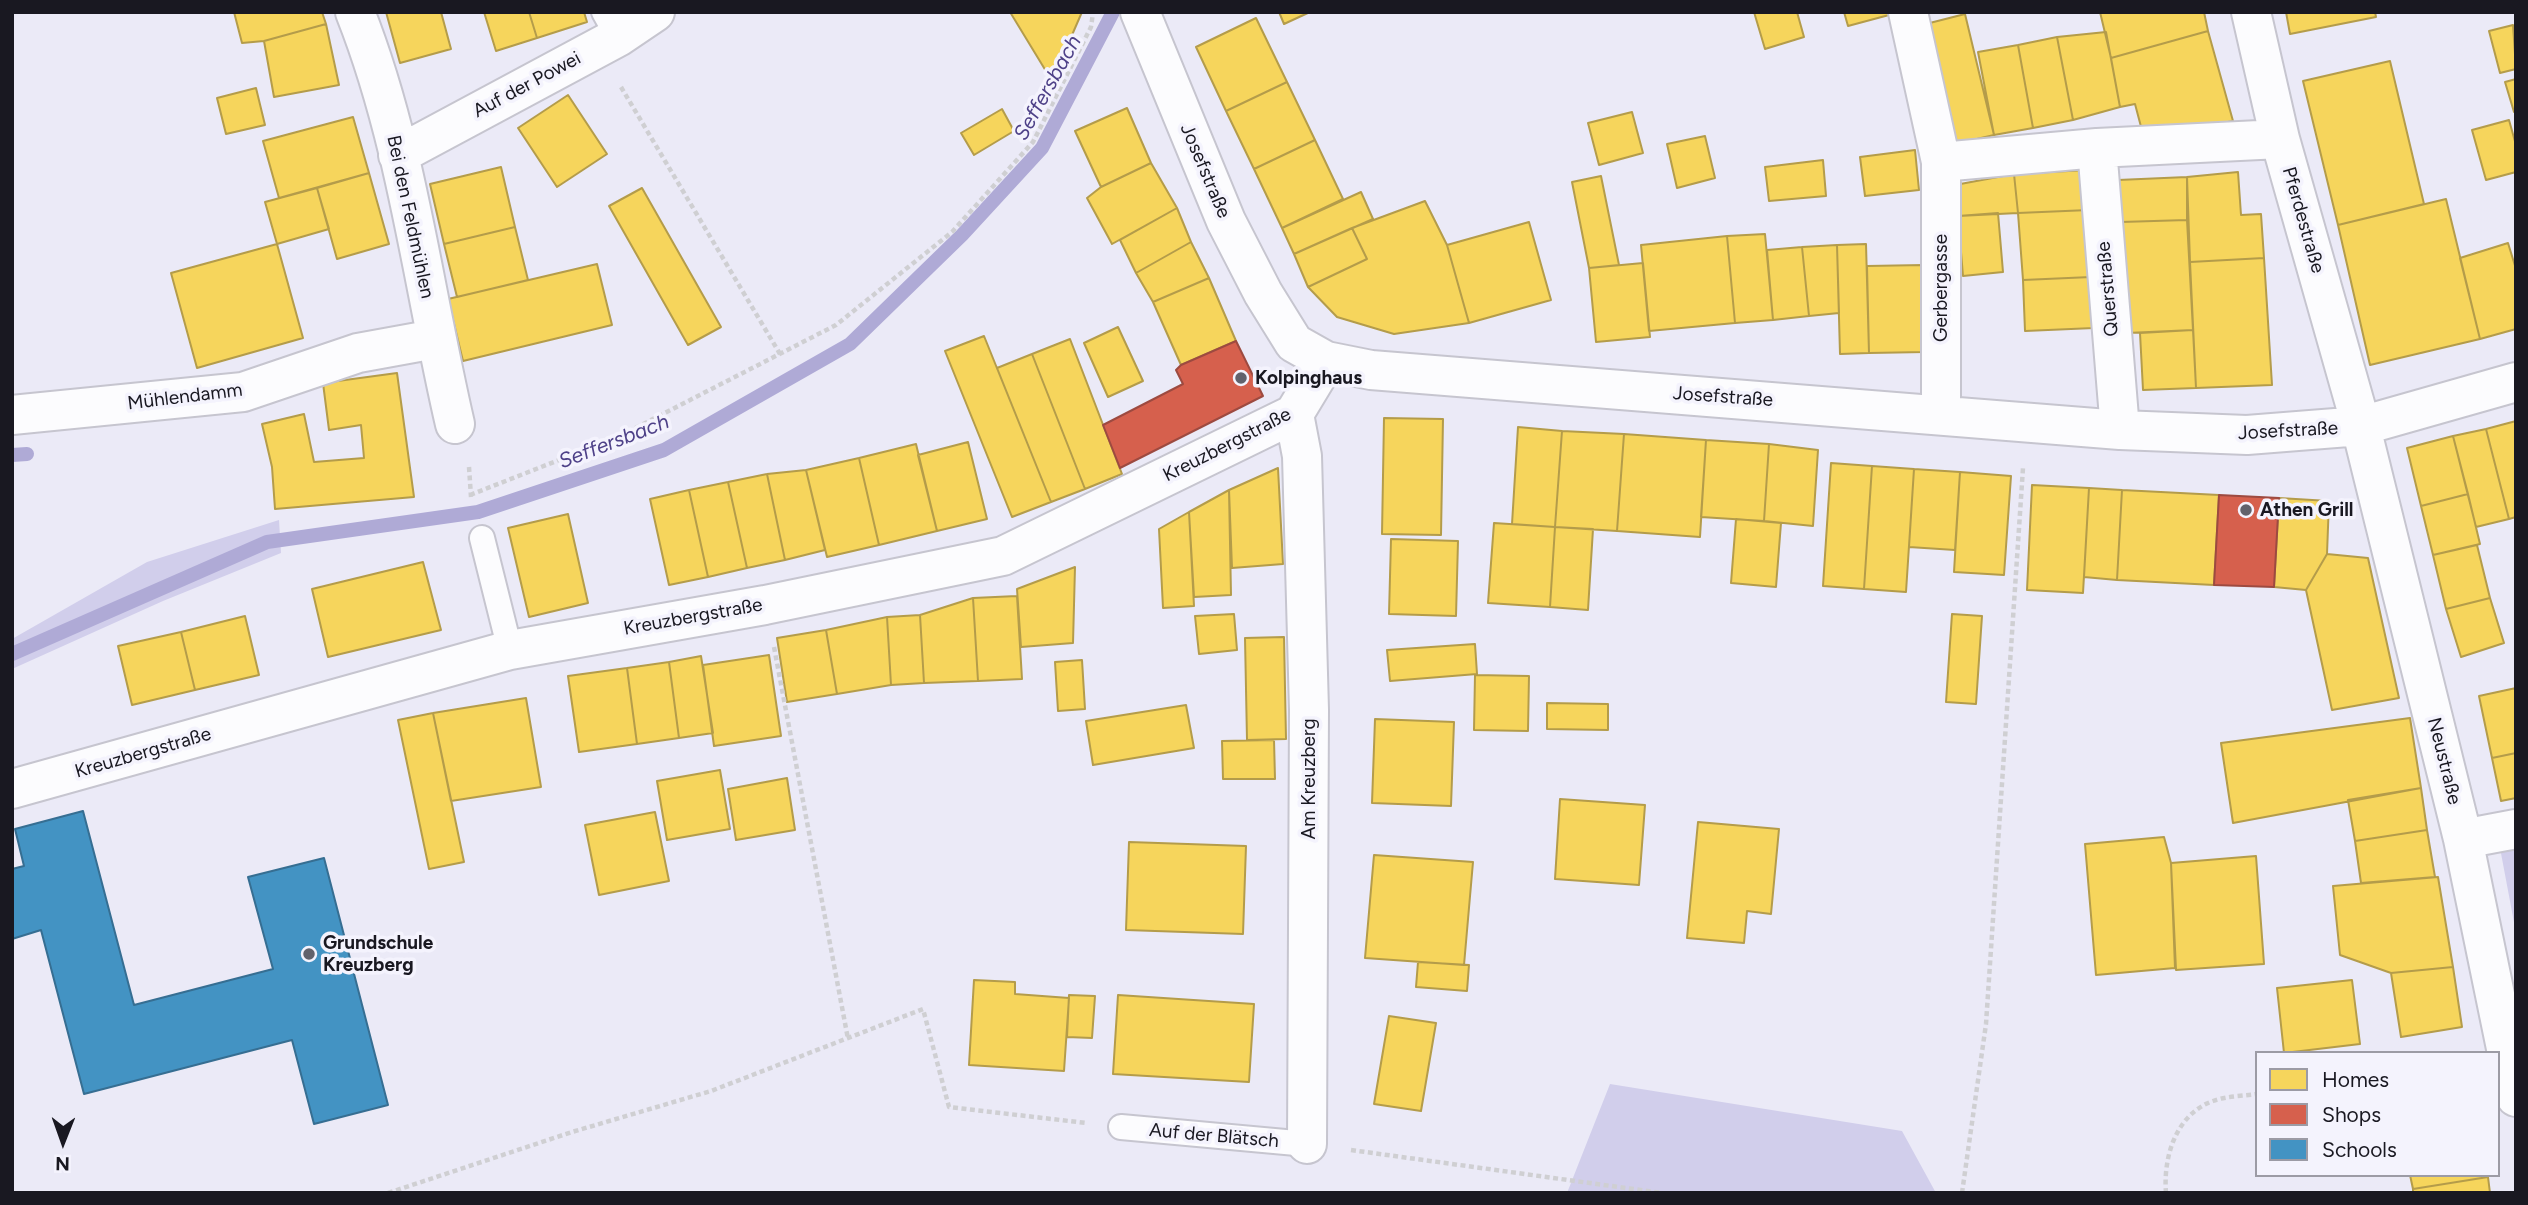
<!DOCTYPE html>
<html>
<head>
<meta charset="utf-8">
<style>
	body { margin:0 }
	#map { position:relative; width:2528px; height:1205px; overflow:hidden; background:#ebeaf7; font-family:Figtree,sans-serif }
	canvas { display:block }
	.frame { position:absolute; inset:0; border:14px solid #191821; pointer-events:none }
	.legend { position:absolute; left:2255px; top:1051px; width:245px; height:126px; box-sizing:border-box; background:#f4f3fd; border:2px solid #9c9ba5; margin:0; padding:9px 12px; list-style:none; font-size:21px; color:#191821 }
	.legend li { display:flex; align-items:center; gap:14px; height:35px }
	.legend b { width:35px; border:2px solid #9c9ba5 }
	.north { position:absolute; left:28px; top:1107px; width:70px; height:70px; -webkit-text-stroke:5px #f4f3fd; paint-order:stroke; rotate:181deg; font-size:19px; font-weight:700; line-height:28px; text-align:center; color:#191821 }
	.north::after { content:''; display:block; margin:auto; width:24px; height:32px; background:#191821; clip-path:polygon(50% 0,100% 100%,50% 72%,0 100%) }
</style>
</head>
<body>
<div id="map">
<canvas width="2528" height="1205"></canvas>
<div class="frame"></div>
<ul class="legend">
<li><b style="height:19px;background:#f6d55c"></b>Homes</li>
<li><b style="height:19px;background:#d6604d"></b>Shops</li>
<li><b style="height:19px;background:#4393c3"></b>Schools</li>
</ul>
<div class="north">N</div>
</div>
<script>
const context = document.querySelector('canvas').getContext('2d');
context.lineJoin = 'round';
function fill(path, color) {
  context.fillStyle = color;
  context.fill(path, 'evenodd');
}
function stroke(path, color, width, dash) {
  context.strokeStyle = color;
  context.lineWidth = width;
  context.lineCap = dash ? 'butt' : 'round';
  context.setLineDash(dash || []);
  context.stroke(path);
}
function label(font, color, halo, rows, align = 'center') {
  context.font = font + ' Figtree,sans-serif';
  context.lineWidth = 7;
  context.setLineDash([]);
  context.textBaseline = 'middle';
  context.strokeStyle = halo;
  context.fillStyle = color;
  for (const [text, x, y, turn = 0] of rows) {
    context.save();
    context.translate(x, y);
    context.rotate((+turn || 0) * Math.PI / 180);
    context.textAlign = isNaN(turn) ? turn : align;
    if (halo) context.strokeText(text, 0, 0);
    context.fillText(text, 0, 0);
    context.restore();
  }
}
fill(new Path2D(`
	M 279,520 L 281,553 L 163,601 L 12,669 L 12,639 L 147,562 Z
	M 2516,845 L 2516,933 L 2500,848 Z
	M 1610,1084 L 1902,1131 L 1936,1193 L 1567,1193 Z`), '#d1ceeb');
const homes = new Path2D(`
	M 234,12 L 322,12 L 326,24 L 264,41 L 242,43 Z
	M 386,12 L 441,12 L 451,49 L 400,63 Z
	M 484,12 L 529,12 L 537,38 L 496,51 Z
	M 529,12 L 584,12 L 587,22 L 537,38 Z
	M 1010,12 L 1082,12 L 1052,81 Z
	M 1279,12 L 1310,12 L 1284,24 Z
	M 1754,12 L 1797,12 L 1804,37 L 1765,49 Z
	M 1844,12 L 1888,12 L 1889,15 L 1848,26 Z
	M 2100,12 L 2204,12 L 2208,31 L 2111,58 Z
	M 2286,12 L 2375,12 L 2376,17 L 2290,34 Z
	M 1965,14 L 1994,135 L 1942,147 L 1914,27 Z
	M 1256,18 L 1287,82 L 1226,111 L 1196,47 Z
	M 326,24 L 339,85 L 274,97 L 264,41 Z
	M 2513,25 L 2516,69 L 2500,73 L 2489,31 Z
	M 2208,31 L 2233,121 L 2144,138 L 2135,104 L 2120,107 L 2111,58 Z
	M 2106,32 L 2120,107 L 2073,120 L 2057,37 Z
	M 2057,37 L 2073,120 L 2033,128 L 2018,45 Z
	M 2018,45 L 2033,128 L 1994,135 L 1978,52 Z
	M 2390,61 L 2424,204 L 2338,225 L 2303,81 Z
	M 2516,79 L 2516,112 L 2514,112 L 2505,82 Z
	M 1287,82 L 1315,140 L 1254,169 L 1226,111 Z
	M 256,88 L 265,125 L 226,134 L 217,98 Z
	M 568,95 L 607,154 L 557,187 L 518,128 Z
	M 1127,108 L 1151,163 L 1101,187 L 1075,131 Z
	M 1002,109 L 1014,131 L 974,155 L 961,133 Z
	M 1632,112 L 1643,153 L 1599,165 L 1588,123 Z
	M 353,117 L 369,173 L 279,198 L 263,141 Z
	M 2509,120 L 2516,145 L 2516,172 L 2486,180 L 2472,130 Z
	M 1705,136 L 1715,178 L 1677,188 L 1667,144 Z
	M 1315,140 L 1343,199 L 1282,228 L 1254,169 Z
	M 1915,150 L 1919,190 L 1865,196 L 1860,157 Z
	M 1823,160 L 1826,196 L 1769,201 L 1765,167 Z
	M 1151,163 L 1177,208 L 1112,244 L 1087,198 L 1101,187 Z
	M 501,167 L 515,227 L 444,244 L 430,184 Z
	M 2087,170 L 2089,210 L 2018,213 L 2014,174 Z
	M 2238,172 L 2241,215 L 2261,214 L 2264,258 L 2190,262 L 2187,177 Z
	M 369,173 L 389,244 L 337,259 L 317,188 Z
	M 2014,174 L 2018,213 L 1958,216 L 1955,185 Z
	M 1601,176 L 1619,265 L 1589,268 L 1572,182 Z
	M 2187,177 L 2187,220 L 2121,222 L 2118,180 Z
	M 317,188 L 329,229 L 277,244 L 265,202 Z
	M 642,188 L 721,327 L 688,345 L 609,206 Z
	M 1361,192 L 1373,219 L 1294,254 L 1282,228 Z
	M 2446,199 L 2480,339 L 2370,365 L 2338,225 Z
	M 1425,201 L 1447,245 L 1469,323 L 1394,334 L 1337,317 L 1308,287 L 1367,259 L 1352,228 Z
	M 1177,208 L 1191,242 L 1136,273 L 1120,240 Z
	M 2089,210 L 2091,277 L 2023,280 L 2018,213 Z
	M 1998,213 L 2003,272 L 1963,276 L 1958,216 Z
	M 2187,220 L 2193,330 L 2127,333 L 2121,222 Z
	M 1529,222 L 1551,300 L 1469,323 L 1447,245 Z
	M 515,227 L 528,280 L 457,297 L 444,244 Z
	M 1352,228 L 1367,259 L 1308,287 L 1294,254 Z
	M 1765,234 L 1773,320 L 1735,323 L 1727,236 Z
	M 1727,236 L 1735,323 L 1649,331 L 1641,245 Z
	M 1191,242 L 1209,278 L 1153,302 L 1136,273 Z
	M 2508,243 L 2516,269 L 2516,329 L 2480,339 L 2460,258 Z
	M 277,244 L 303,338 L 197,368 L 171,273 Z
	M 1866,244 L 1869,353 L 1840,354 L 1837,245 Z
	M 1837,245 L 1839,313 L 1809,316 L 1802,247 Z
	M 1802,247 L 1809,316 L 1773,320 L 1767,250 Z
	M 2264,258 L 2272,385 L 2196,388 L 2190,262 Z
	M 1643,263 L 1650,337 L 1596,342 L 1589,268 Z
	M 597,264 L 612,325 L 463,361 L 448,299 Z
	M 1924,265 L 1925,352 L 1869,353 L 1867,266 Z
	M 2091,277 L 2094,328 L 2025,331 L 2023,280 Z
	M 1209,278 L 1236,341 L 1181,365 L 1153,302 Z
	M 1118,327 L 1143,381 L 1108,397 L 1084,343 Z
	M 2193,330 L 2196,388 L 2143,390 L 2140,333 Z
	M 984,336 L 1051,502 L 1012,517 L 945,351 Z
	M 1070,339 L 1122,474 L 1085,489 L 1032,354 Z
	M 1032,354 L 1085,489 L 1051,502 L 997,368 Z
	M 397,373 L 414,497 L 275,509 L 272,467 L 262,424 L 304,414 L 314,462 L 364,458 L 361,425 L 329,430 L 323,383 Z
	M 1384,418 L 1443,419 L 1441,535 L 1382,534 Z
	M 2516,421 L 2516,517 L 2509,519 L 2486,429 Z
	M 1518,427 L 1562,431 L 1555,527 L 1512,524 Z
	M 2486,429 L 2509,519 L 2476,527 L 2453,436 Z
	M 1562,431 L 1624,434 L 1617,531 L 1555,527 Z
	M 1624,434 L 1706,440 L 1700,537 L 1617,531 Z
	M 2453,436 L 2468,494 L 2421,506 L 2407,448 Z
	M 1706,440 L 1769,444 L 1764,521 L 1701,517 Z
	M 968,442 L 987,519 L 937,531 L 918,455 Z
	M 916,444 L 937,531 L 879,545 L 859,458 Z
	M 1769,444 L 1818,450 L 1813,526 L 1764,521 Z
	M 859,458 L 879,545 L 827,557 L 806,470 Z
	M 1831,463 L 1872,466 L 1864,589 L 1823,586 Z
	M 1872,466 L 1914,469 L 1906,592 L 1864,589 Z
	M 1278,468 L 1283,564 L 1232,568 L 1229,490 Z
	M 1914,469 L 1960,472 L 1955,550 L 1909,547 Z
	M 806,470 L 825,550 L 785,560 L 767,474 Z
	M 1960,472 L 2011,476 L 2004,575 L 1954,572 Z
	M 767,474 L 785,560 L 747,568 L 728,482 Z
	M 728,482 L 747,568 L 708,577 L 689,490 Z
	M 2032,485 L 2089,488 L 2083,593 L 2027,590 Z
	M 2089,488 L 2122,490 L 2117,580 L 2084,577 Z
	M 689,490 L 708,577 L 669,585 L 650,499 Z
	M 1229,490 L 1231,595 L 1194,597 L 1189,512 Z
	M 2122,490 L 2219,495 L 2214,585 L 2117,580 Z
	M 2468,494 L 2480,544 L 2433,555 L 2421,506 Z
	M 2279,498 L 2329,501 L 2327,554 L 2306,590 L 2274,587 Z
	M 1189,512 L 1194,606 L 1163,608 L 1159,529 Z
	M 568,514 L 588,603 L 529,617 L 508,528 Z
	M 1736,519 L 1781,523 L 1776,587 L 1731,583 Z
	M 1494,523 L 1555,527 L 1550,607 L 1488,603 Z
	M 1555,527 L 1593,529 L 1588,610 L 1550,607 Z
	M 1391,539 L 1458,541 L 1456,616 L 1389,614 Z
	M 2477,545 L 2490,598 L 2446,609 L 2433,555 Z
	M 2327,554 L 2368,558 L 2399,698 L 2332,710 L 2306,590 Z
	M 423,562 L 441,630 L 328,657 L 312,589 Z
	M 1075,567 L 1073,643 L 1021,647 L 1017,589 Z
	M 1017,596 L 1022,679 L 978,681 L 973,598 Z
	M 973,598 L 978,681 L 924,683 L 920,615 Z
	M 2490,598 L 2504,643 L 2461,657 L 2446,609 Z
	M 1234,614 L 1237,650 L 1199,654 L 1195,616 Z
	M 1952,614 L 1982,616 L 1976,704 L 1946,702 Z
	M 920,615 L 924,683 L 891,685 L 887,617 Z
	M 245,616 L 259,675 L 195,690 L 181,632 Z
	M 887,617 L 891,685 L 837,694 L 826,630 Z
	M 826,630 L 837,694 L 787,702 L 777,638 Z
	M 181,632 L 195,690 L 132,705 L 118,646 Z
	M 1284,637 L 1286,739 L 1247,740 L 1245,638 Z
	M 1475,644 L 1477,674 L 1390,681 L 1387,650 Z
	M 769,655 L 781,736 L 714,746 L 703,665 Z
	M 701,656 L 713,733 L 679,738 L 669,662 Z
	M 1082,660 L 1085,709 L 1058,711 L 1055,662 Z
	M 669,662 L 679,738 L 637,744 L 627,668 Z
	M 627,668 L 637,744 L 579,752 L 568,676 Z
	M 1475,675 L 1529,676 L 1528,731 L 1474,730 Z
	M 2516,688 L 2516,753 L 2492,758 L 2479,696 Z
	M 526,698 L 541,787 L 451,801 L 433,713 Z
	M 1547,703 L 1608,704 L 1608,730 L 1547,729 Z
	M 1186,705 L 1194,748 L 1093,765 L 1086,721 Z
	M 433,713 L 464,862 L 429,869 L 398,720 Z
	M 2410,718 L 2421,788 L 2233,823 L 2221,743 Z
	M 1375,719 L 1454,722 L 1451,806 L 1372,803 Z
	M 1274,740 L 1275,779 L 1223,779 L 1222,741 Z
	M 2516,753 L 2516,798 L 2501,801 L 2492,758 Z
	M 720,770 L 730,829 L 667,840 L 657,781 Z
	M 787,778 L 795,830 L 736,840 L 728,789 Z
	M 2421,788 L 2427,830 L 2355,841 L 2348,800 Z
	M 1560,799 L 1645,805 L 1639,885 L 1555,879 Z
	M 655,812 L 669,881 L 599,895 L 585,825 Z
	M 1698,822 L 1779,829 L 1771,914 L 1747,911 L 1744,943 L 1687,938 Z
	M 2427,830 L 2435,877 L 2361,883 L 2355,841 Z
	M 2164,837 L 2171,863 L 2175,968 L 2096,975 L 2085,844 Z
	M 1129,842 L 1246,846 L 1243,934 L 1126,930 Z
	M 1374,855 L 1473,862 L 1464,965 L 1365,958 Z
	M 2256,856 L 2264,964 L 2176,970 L 2171,863 Z
	M 2438,877 L 2453,967 L 2391,973 L 2340,955 L 2333,886 Z
	M 1418,962 L 1469,965 L 1467,991 L 1416,987 Z
	M 2453,967 L 2462,1027 L 2401,1037 L 2391,973 Z
	M 974,980 L 1015,982 L 1015,994 L 1069,998 L 1064,1071 L 969,1065 Z
	M 2352,980 L 2360,1044 L 2284,1053 L 2277,988 Z
	M 1069,995 L 1095,996 L 1092,1038 L 1067,1037 Z
	M 1118,995 L 1254,1004 L 1249,1082 L 1113,1074 Z
	M 1389,1016 L 1436,1023 L 1421,1111 L 1374,1104 Z
	M 2410,1175 L 2487,1175 L 2488,1177 L 2413,1189 Z
	M 2488,1177 L 2490,1193 L 2413,1193 L 2413,1189 Z`);
fill(homes, '#f6d55c');
stroke(homes, '#b49c4a', 2);
const shops = new Path2D(`
	M 1236,341 L 1263,396 L 1120,468 L 1103,425 L 1183,384 L 1176,370 L 1181,365 Z
	M 2219,495 L 2279,498 L 2274,587 L 2214,585 Z`);
fill(shops, '#d6604d');
stroke(shops, '#9d4a40', 2);
const schools = new Path2D(`
	M 83,811 L 134,1005 L 273,969 L 248,877 L 324,858 L 388,1105 L 314,1124 L 292,1040 L 84,1094 L 41,930 L 12,939 L 12,869 L 24,866 L 15,829 Z`);
fill(schools, '#4393c3');
stroke(schools, '#366e92', 2);
stroke(new Path2D(`
	M 12,455 L 27,454
	M 12,654 L 267,542 L 478,512 L 664,450 L 850,344 L 962,235 L 1042,148 L 1113,12`), '#afaad6', 14);
const service = new Path2D(`
	M 604,12 L 618,37
	M 482,538 L 510,650
	M 1121,1127 L 1307,1144`);
const minor = new Path2D(`
	M 355,12 C 407,143 423,287 455,424
	M 1140,12 L 1226,221 L 1263,293 L 1294,343 L 1326,361 L 1371,370 L 2120,430 L 2247,435 L 2361,426 L 2516,382
	M 1908,12 L 1941,162 L 1941,414
	M 2251,12 L 2280,139 L 2357,411 L 2463,839 L 2516,1097
	M 2097,148 L 2120,430
	M 398,155 L 618,37 L 655,12
	M 1941,162 L 2097,148 L 2280,139
	M 1294,414 L 1302,456 L 1309,710 L 1307,1144
	M 12,415 L 243,392 L 358,353 L 435,339
	M 12,789 L 510,650 L 765,605 L 1003,556 L 1294,414 L 1326,361
	M 2463,839 L 2516,829`);
stroke(service, '#c6c5cf', 28);
stroke(minor, '#c6c5cf', 42);
stroke(new Path2D(`
	M 621,87 L 780,354
	M 469,467 L 471,497
	M 470,495 L 620,436 L 836,325 L 952,232 L 1033,142 L 1091,27 L 1093,13
	M 774,647 L 848,1039
	M 1351,1150 L 1662,1193
	M 388,1193 L 572,1132 L 711,1091 L 923,1009 L 949,1107 L 1086,1123
	M 1962,1193 L 1986,1024 L 2023,468
	M 2166,1193 C 2163,1157 2176,1114 2213,1101 C 2226,1096 2243,1096 2257,1094`), '#cfcfd2', 4.5, [5, 3.5]);
stroke(service, '#fcfcfe', 24);
stroke(minor, '#fcfcfe', 38);
for (const [x, y, r, color] of [
	[1241,378,7,"#62626c"],
	[2246,510,7,"#62626c"],
	[309,954,7,"#62626c"]
]) {
  const dot = new Path2D();
  dot.arc(x, y, r, 0, 2 * Math.PI);
  context.fillStyle = color;
  context.fill(dot);
  stroke(dot, '#f4f3fd', 2.5);
}
label('19px', '#191821', '#f4f3fd', [
	["Auf der Powei",527,85,-28],
	["Josefstraße",1205,171,67],
	["Bei den Feldmühlen",410,217,78],
	["Pferdestraße",2303,220,74],
	["Gerbergasse",1941,288,-90],
	["Querstraße",2108,289,-95],
	["Mühlendamm",185,397,-7],
	["Josefstraße",1723,397,4],
	["Josefstraße",2288,431,-3],
	["Kreuzbergstraße",1227,445,-27],
	["Kreuzbergstraße",693,617,-10],
	["Kreuzbergstraße",143,753,-16],
	["Neustraße",2444,761,76],
	["Am Kreuzberg",1309,779,-90],
	["Auf der Blätsch",1214,1136,5]
]);
label('bold 19px', '#191821', '#f4f3fd', [
	["Kolpinghaus",1255,378],
	["Athen Grill",2260,510],
	["Grundschule",323,943],
	["Kreuzberg",323,965]
], 'left');
label('italic 21px', '#4e4188', '#f4f3fd', [
	["Seffersbach",1048,88,-61],
	["Seffersbach",614,442,-21]
]);
</script>
</body>
</html>
